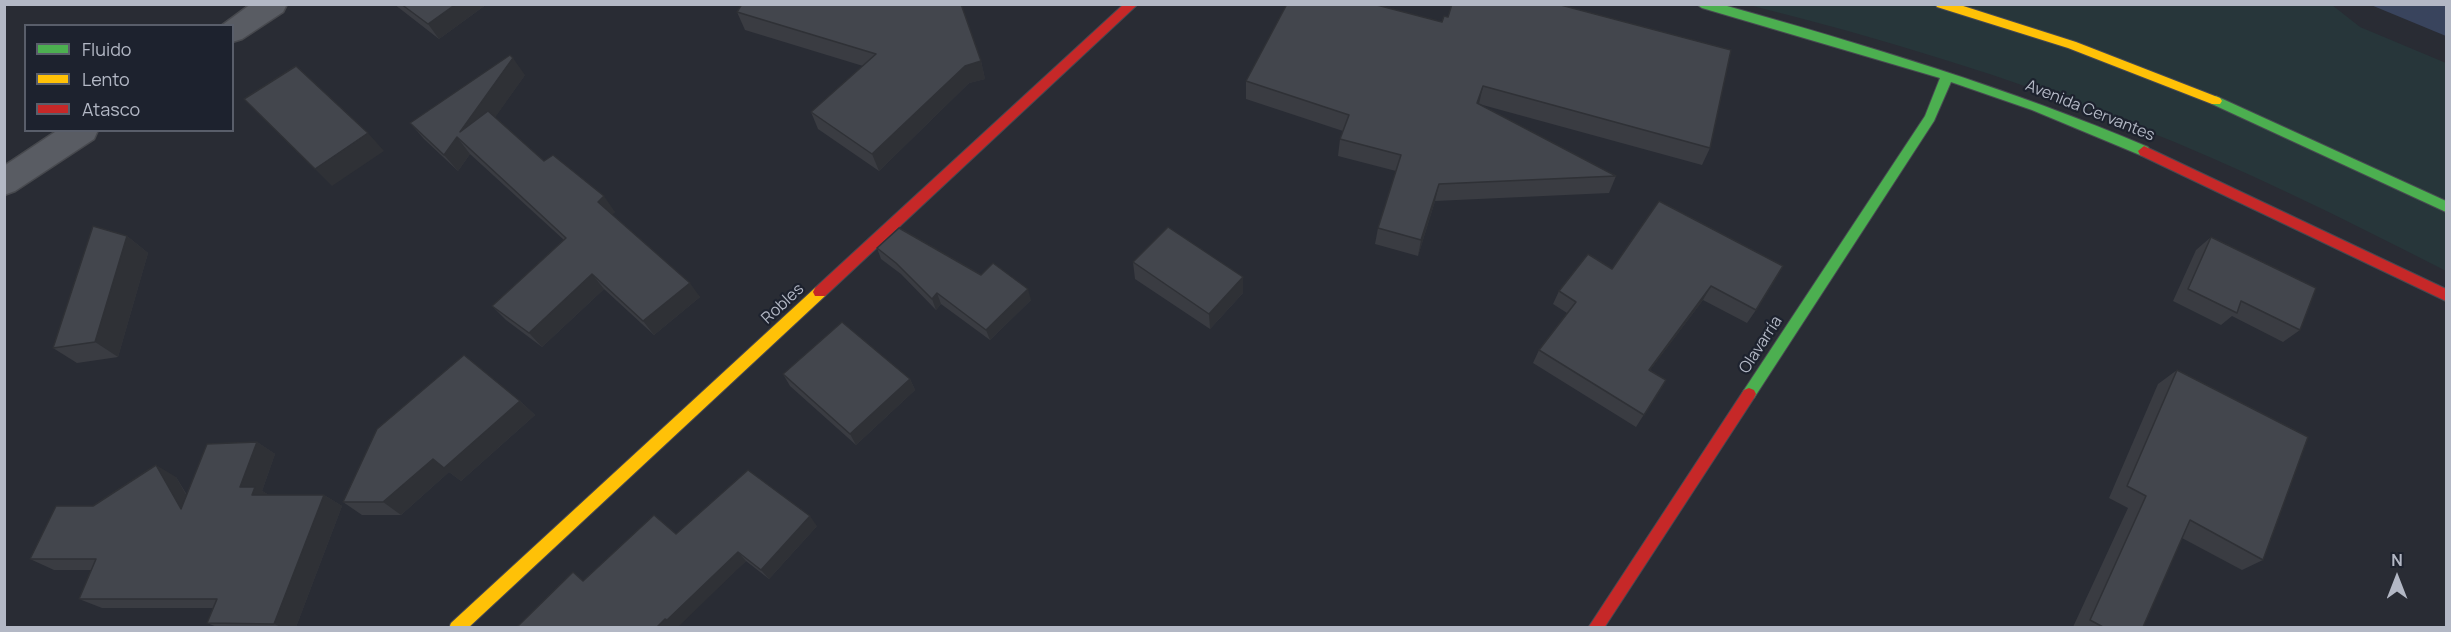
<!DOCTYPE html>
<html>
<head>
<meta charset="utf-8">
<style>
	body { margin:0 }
	#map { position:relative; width:2451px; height:632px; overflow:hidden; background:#292c34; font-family:Manrope,sans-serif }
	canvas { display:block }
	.frame { position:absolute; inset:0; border:6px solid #b3b8c5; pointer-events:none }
	.legend { position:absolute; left:24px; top:24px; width:210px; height:108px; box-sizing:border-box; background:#1d222e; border:2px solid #595e6a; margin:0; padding:8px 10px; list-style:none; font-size:18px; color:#b3b8c5 }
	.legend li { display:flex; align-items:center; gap:12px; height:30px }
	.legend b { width:30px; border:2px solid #595e6a }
	.north { position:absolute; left:2367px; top:548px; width:60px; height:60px; -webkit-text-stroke:4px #1d222e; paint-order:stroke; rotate:0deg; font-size:16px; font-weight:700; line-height:24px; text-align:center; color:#b3b8c5 }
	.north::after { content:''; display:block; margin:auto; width:21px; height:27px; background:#b3b8c5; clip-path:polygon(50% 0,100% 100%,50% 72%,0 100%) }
</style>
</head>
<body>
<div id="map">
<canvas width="2451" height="632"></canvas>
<div class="frame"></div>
<ul class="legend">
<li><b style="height:8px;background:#4caf50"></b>Fluido</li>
<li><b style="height:8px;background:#ffc107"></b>Lento</li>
<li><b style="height:8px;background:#c62828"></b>Atasco</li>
</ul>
<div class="north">N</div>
</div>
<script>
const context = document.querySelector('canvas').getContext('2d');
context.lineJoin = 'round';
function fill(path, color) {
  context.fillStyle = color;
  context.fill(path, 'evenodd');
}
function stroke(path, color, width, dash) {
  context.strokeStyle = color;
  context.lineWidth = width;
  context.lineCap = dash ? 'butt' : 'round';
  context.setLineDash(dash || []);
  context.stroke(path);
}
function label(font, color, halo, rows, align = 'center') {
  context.font = font + ' Manrope,sans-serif';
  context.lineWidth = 4.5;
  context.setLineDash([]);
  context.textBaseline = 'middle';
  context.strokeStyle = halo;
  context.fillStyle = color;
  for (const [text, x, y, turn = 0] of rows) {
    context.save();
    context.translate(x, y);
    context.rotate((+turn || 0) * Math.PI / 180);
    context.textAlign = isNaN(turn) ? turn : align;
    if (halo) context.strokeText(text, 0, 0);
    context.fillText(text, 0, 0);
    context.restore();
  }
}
fill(new Path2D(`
	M 1749,5 L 2332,5 L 2360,27 L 2446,63 L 2446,271 C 2344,219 2241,167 2134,126 C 2008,77 1879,37 1749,5 Z`), '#27363a');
fill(new Path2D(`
	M 2371,5 L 2446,5 L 2446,36 Z`), '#39445d');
const street = new Path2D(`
	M 251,4 L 287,4 L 283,12 L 242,39 L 232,42 L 232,26 L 221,26 Z
	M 58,130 L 98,130 L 94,139 L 15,191 L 4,195 L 4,166 Z`);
const fast = new Path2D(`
	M 1696,4 L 1720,4 C 1866,45 2009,88 2148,147 L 2150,151 L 2144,156 L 2140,155 L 2032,110 L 1951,82 L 1934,121 L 1754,398 L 1749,400 L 1744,398 L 1742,394 L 1744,390 L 1925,116 L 1940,78 L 1702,8 Z
	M 2216,96 L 2446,201 L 2446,212 L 2212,104 L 2210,101 L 2212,98 Z`);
const slow = new Path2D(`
	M 1935,4 L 1957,4 L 2076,42 L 2220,98 L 2222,101 L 2220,104 L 2212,104 L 2068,48 L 1937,7 Z
	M 820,286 L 825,288 L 827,292 L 825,296 L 468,628 L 449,628 L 451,623 L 815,288 Z`);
const jam = new Path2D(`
	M 1124,4 L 1138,4 L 825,296 L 815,296 L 813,292 L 815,288 Z
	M 2144,146 L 2446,289 L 2446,301 L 2140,155 L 2138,151 Z
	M 1749,388 L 1754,390 L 1756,394 L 1754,398 L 1604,628 L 1588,628 L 1744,390 Z`);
stroke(street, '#47494e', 3);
stroke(fast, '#474951', 2);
stroke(slow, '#474951', 2);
stroke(jam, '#474951', 2);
fill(street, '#595c63');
fill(fast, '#4caf50');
fill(slow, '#ffc107');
fill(jam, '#c62828');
fill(new Path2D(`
	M 394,4 L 487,4 L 439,39 Z
	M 1287,4 L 1710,148 L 1702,165 L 1479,104 L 1616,176 L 1609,193 L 1435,201 L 1418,256 L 1375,244 L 1378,228 L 1396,171 L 1338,156 L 1340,139 L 1343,131 L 1246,99 L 1246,81 Z
	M 737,12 L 981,61 L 985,79 L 969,83 L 879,171 L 818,129 L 811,112 L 863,66 L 745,30 Z
	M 525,75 L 495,117 L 544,161 L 615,212 L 612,214 L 700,297 L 654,335 L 604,289 L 542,347 L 506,320 L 492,306 L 564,240 L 470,154 L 458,171 L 424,139 L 410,123 Z
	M 1659,201 L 1756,310 L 1747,323 L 1703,300 L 1650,370 L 1666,380 L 1636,427 L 1533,363 L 1539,350 L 1567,313 L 1553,304 L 1559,291 L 1612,269 Z
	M 127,236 L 148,253 L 118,357 L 77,363 L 53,348 Z
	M 2211,237 L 2300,330 L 2283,342 L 2232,316 L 2221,325 L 2173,301 L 2196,250 Z
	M 877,248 L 981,275 L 1031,300 L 990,340 L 941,304 L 936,310 L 901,274 L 881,259 Z
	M 1133,262 L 1243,293 L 1210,329 L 1135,279 Z
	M 2177,370 L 2263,560 L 2242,570 L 2182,538 L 2143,627 L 2073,627 L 2128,508 L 2109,498 L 2158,384 Z
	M 783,374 L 910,379 L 915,390 L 856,445 L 790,386 Z
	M 520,401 L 535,415 L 461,481 L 449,472 L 401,515 L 362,515 L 343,502 Z
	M 257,442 L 275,454 L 262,491 L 269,495 L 324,495 L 342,506 L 296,627 L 217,627 L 207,623 L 213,608 L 102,608 L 79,599 L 92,570 L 54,570 L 30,559 L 93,506 L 176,477 L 187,495 Z
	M 817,526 L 769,579 L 746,561 L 675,627 L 584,580 Z`), '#3a3c42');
fill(new Path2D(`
	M 456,4 L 487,4 L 439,39 L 428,24 Z
	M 513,58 L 525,75 L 473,149 L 460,132 Z
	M 981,61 L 985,79 L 969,83 L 879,171 L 872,154 L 965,66 Z
	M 1483,86 L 1479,104 L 1477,103 Z
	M 368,133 L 384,151 L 332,186 L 315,169 Z
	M 457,137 L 470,154 L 458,171 L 444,155 Z
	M 1439,184 L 1435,201 L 1418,256 L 1421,240 Z
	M 604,196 L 615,212 L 609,218 L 598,202 Z
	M 127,236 L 148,253 L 118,357 L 95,342 Z
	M 592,274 L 604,289 L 542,347 L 529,333 Z
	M 1243,277 L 1243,293 L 1210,329 L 1209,314 Z
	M 690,283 L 700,297 L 654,335 L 643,321 Z
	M 1711,286 L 1703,300 L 1641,382 L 1649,370 Z
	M 1028,289 L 1031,300 L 990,340 L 986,330 Z
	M 937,293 L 941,304 L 936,310 L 932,299 Z
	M 910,379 L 915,390 L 856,445 L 850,434 Z
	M 520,401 L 535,415 L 461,481 L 449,472 L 401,515 L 383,502 L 433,459 Z
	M 257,442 L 275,454 L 262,491 L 274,498 L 271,506 L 240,487 Z
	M 156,465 L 176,477 L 201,521 L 181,509 Z
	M 324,495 L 342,506 L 296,627 L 281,627 L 274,624 Z
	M 810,516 L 817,526 L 769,579 L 761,570 Z
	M 738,552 L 746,561 L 678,627 L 657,627 Z`), '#2f3136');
const building = new Path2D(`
	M 401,4 L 456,4 L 428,24 Z
	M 742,4 L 961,4 L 981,61 L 965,66 L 872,154 L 811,112 L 876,54 L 737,12 Z
	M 1287,4 L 1373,4 L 1442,22 L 1444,16 L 1448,17 L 1452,4 L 1557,4 L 1731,50 L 1710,148 L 1483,86 L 1477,103 L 1616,176 L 1439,184 L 1421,240 L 1378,228 L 1401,155 L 1340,139 L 1349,115 L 1246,81 Z
	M 510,55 L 513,58 L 460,132 L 488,111 L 544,161 L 553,155 L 604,196 L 598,202 L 690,283 L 643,321 L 592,274 L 529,333 L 492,306 L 566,238 L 457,137 L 444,155 L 410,123 Z
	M 296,66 L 368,133 L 315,169 L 244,99 Z
	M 1659,201 L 1783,266 L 1756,310 L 1711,286 L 1649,370 L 1666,380 L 1644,415 L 1539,350 L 1576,302 L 1559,291 L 1588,254 L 1612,269 Z
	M 93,226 L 127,236 L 95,342 L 53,348 Z
	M 1168,227 L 1243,277 L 1209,314 L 1133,262 Z
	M 899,228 L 981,275 L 993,263 L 1028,289 L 986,330 L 937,293 L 932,299 L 896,263 L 877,248 Z
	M 2211,237 L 2316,288 L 2300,330 L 2241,301 L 2237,313 L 2188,289 Z
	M 842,322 L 910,379 L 850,434 L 783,374 Z
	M 464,355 L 520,401 L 444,468 L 433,459 L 383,502 L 343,502 L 377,429 Z
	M 2177,370 L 2308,437 L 2263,560 L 2190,520 L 2143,627 L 2103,627 L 2090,620 L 2146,496 L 2127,486 Z
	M 257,442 L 240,487 L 255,487 L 252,495 L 324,495 L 274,624 L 207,623 L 217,599 L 79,599 L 96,559 L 30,559 L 56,506 L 93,506 L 156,465 L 181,509 L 207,444 Z
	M 748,470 L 810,516 L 761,570 L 738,552 L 667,620 L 665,619 L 657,627 L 517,627 L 573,572 L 583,581 L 654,515 L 676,534 Z`);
fill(building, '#43464d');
stroke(building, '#2f3136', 1.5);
label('16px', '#b3b8c5', '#1d222e', [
	["Avenida Cervantes",2090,111,22],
	["Robles",783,304,-43],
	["Olavarría",1761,345,-57]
]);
</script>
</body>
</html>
